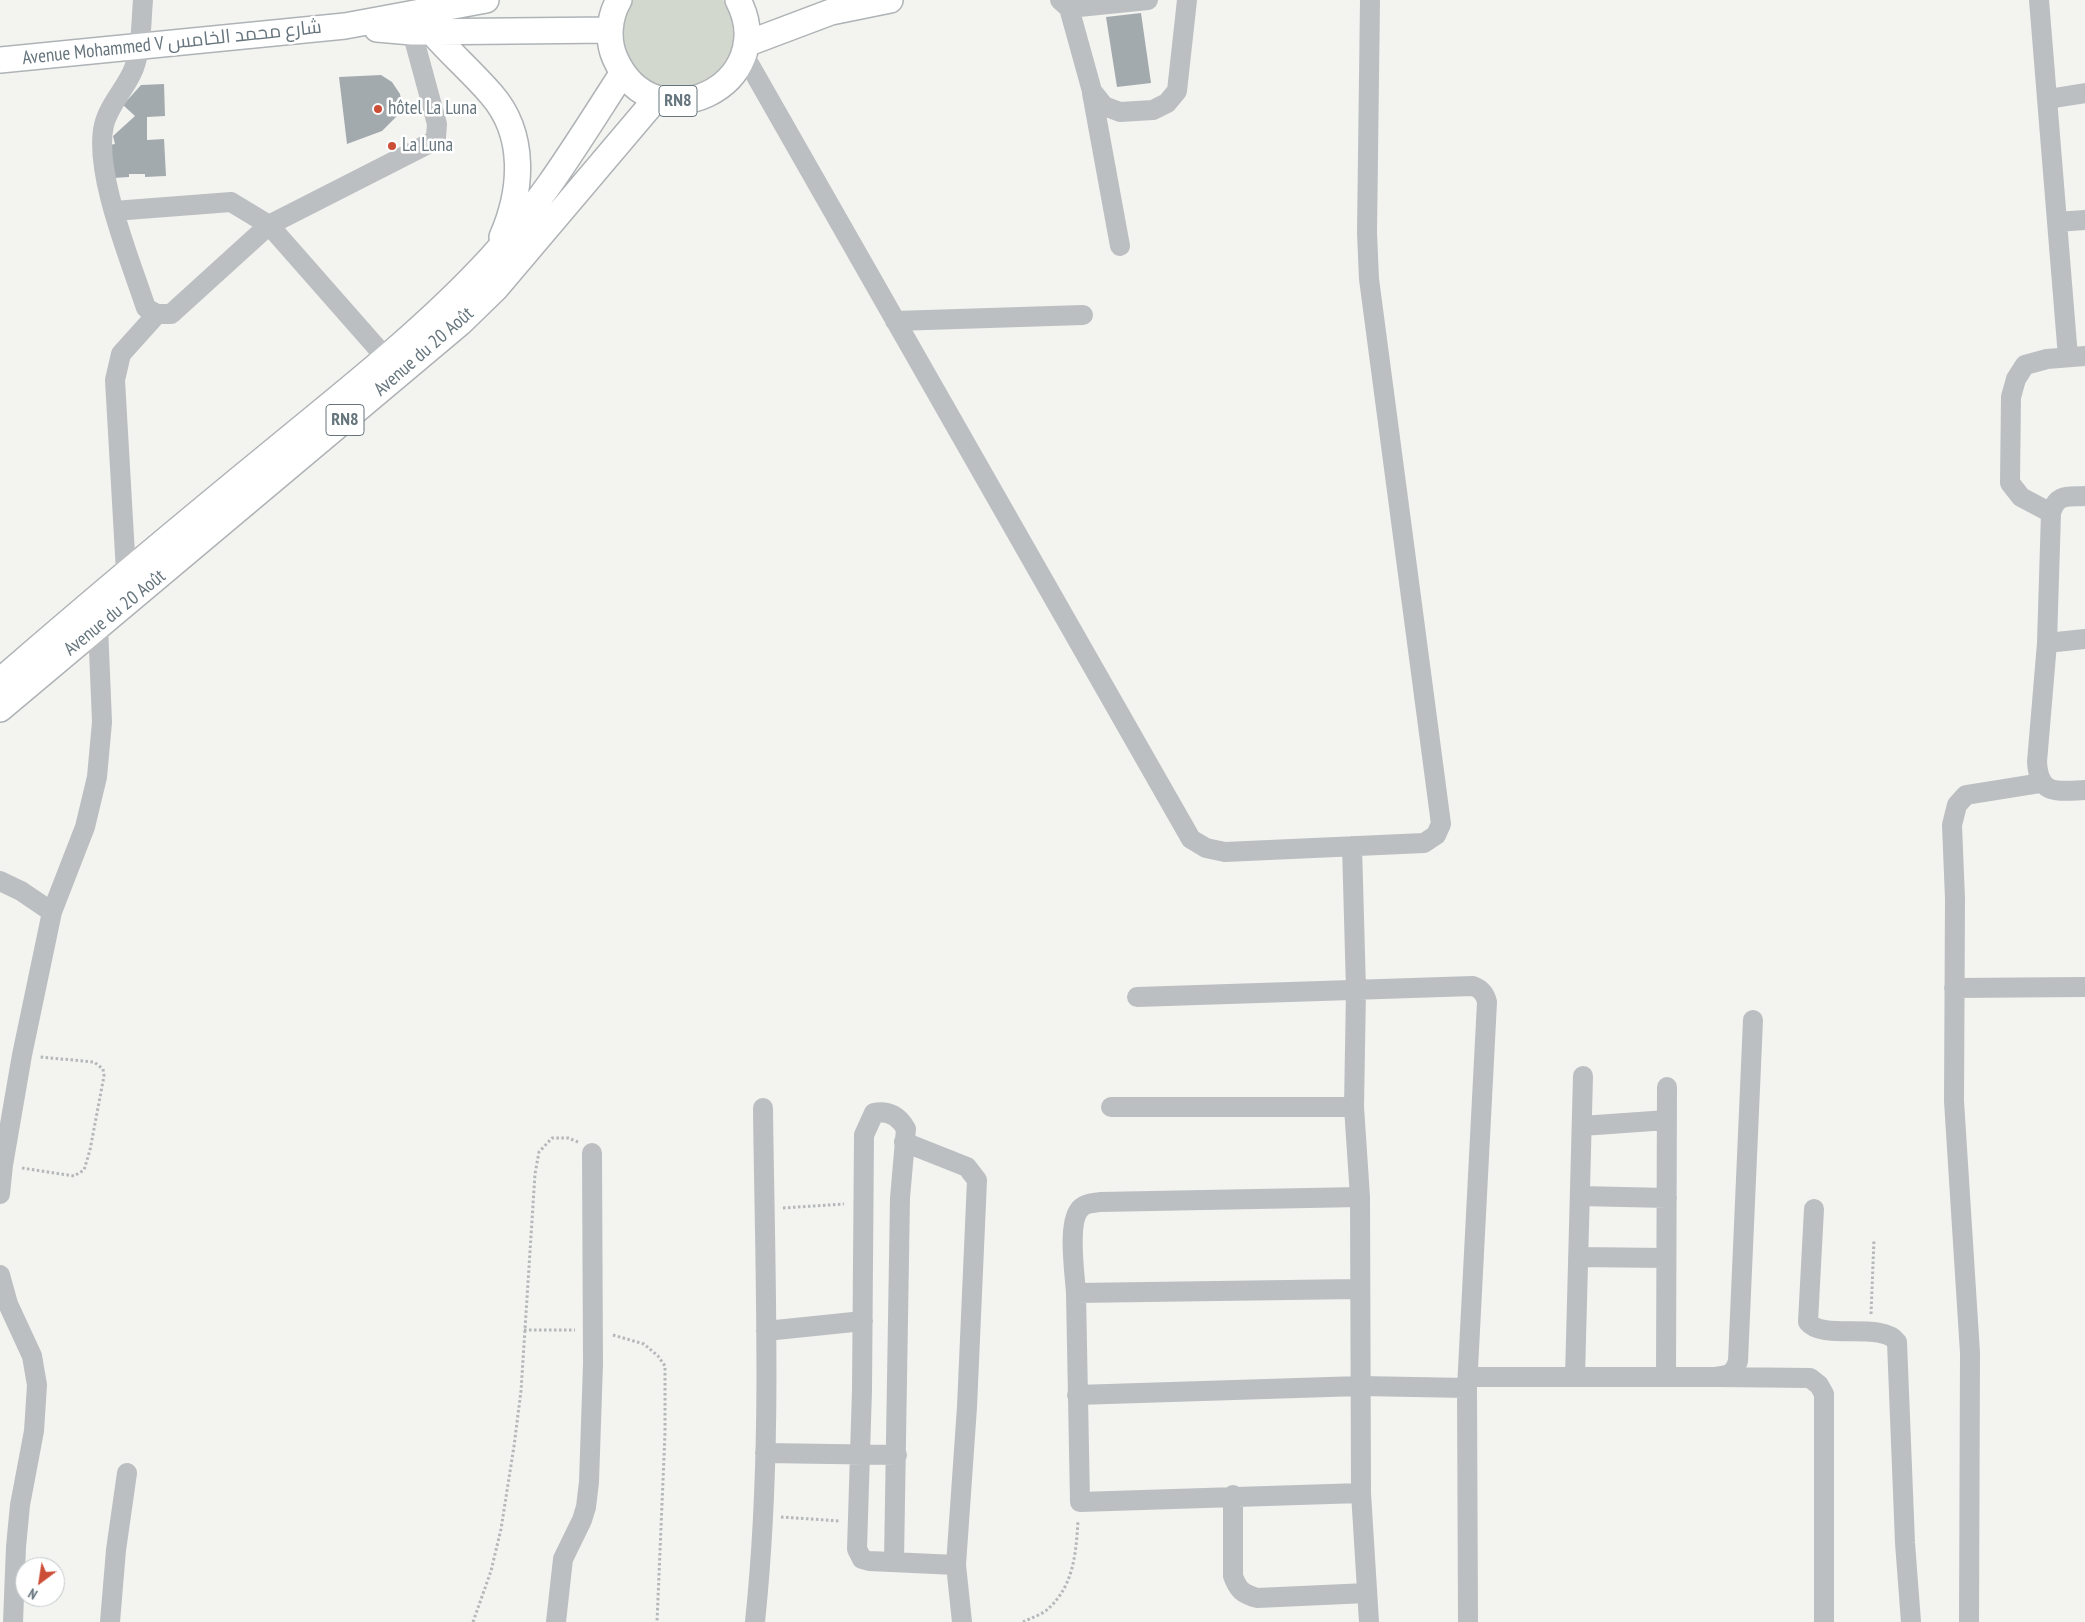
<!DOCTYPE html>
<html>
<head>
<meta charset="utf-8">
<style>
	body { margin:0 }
	#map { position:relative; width:2085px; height:1622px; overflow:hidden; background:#f3f3f0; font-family:"PT Sans Narrow",sans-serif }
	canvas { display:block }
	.north { position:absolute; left:15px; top:1557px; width:50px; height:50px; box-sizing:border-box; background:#fff; border:1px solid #c2c8cb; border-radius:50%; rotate:211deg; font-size:14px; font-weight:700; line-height:20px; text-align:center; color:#66757d }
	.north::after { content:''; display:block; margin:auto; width:18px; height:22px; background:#cc4e37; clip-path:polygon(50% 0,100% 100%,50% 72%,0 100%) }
</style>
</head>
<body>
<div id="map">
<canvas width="2085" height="1622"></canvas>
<div class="north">N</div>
</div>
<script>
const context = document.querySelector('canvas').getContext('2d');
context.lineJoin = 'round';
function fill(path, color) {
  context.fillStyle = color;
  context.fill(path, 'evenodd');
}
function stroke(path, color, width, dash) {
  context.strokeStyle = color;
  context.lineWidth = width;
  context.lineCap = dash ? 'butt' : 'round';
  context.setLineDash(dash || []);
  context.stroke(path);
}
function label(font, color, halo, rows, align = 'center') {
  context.font = font + ' "PT Sans Narrow",Cairo,sans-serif';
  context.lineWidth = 5;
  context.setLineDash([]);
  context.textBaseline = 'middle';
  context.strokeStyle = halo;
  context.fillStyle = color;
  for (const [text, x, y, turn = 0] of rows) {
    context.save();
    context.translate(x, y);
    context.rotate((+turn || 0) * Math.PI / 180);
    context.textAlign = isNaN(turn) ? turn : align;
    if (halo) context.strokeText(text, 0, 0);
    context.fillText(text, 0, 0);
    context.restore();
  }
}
fill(new Path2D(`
	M 632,0 L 723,0 C 734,13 738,35 732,51 C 722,76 713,84 685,88 C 680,89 672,92 666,91 C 663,90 659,87 656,86 C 622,71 610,31 632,0 Z`), '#d3d8cf');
fill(new Path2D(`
	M 1141,13 L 1151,83 L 1117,87 L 1106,17 Z
	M 381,75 L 392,82 L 400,94 L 402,106 L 397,116 L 382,131 L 347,144 L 339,77 Z
	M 164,84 L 165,116 L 147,117 L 147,140 L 164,139 L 166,176 L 145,177 L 145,174 L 129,174 L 129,177 L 113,178 L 109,145 L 115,144 L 113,136 L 135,116 L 123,105 L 141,85 Z`), '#a3aaae');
const major = new Path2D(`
	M 619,0 C 609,17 607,40 615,58 C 654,147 782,84 738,0
	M 377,29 L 412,32 L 610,30
	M 431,31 C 450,53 472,72 491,94 C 527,135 522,191 502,237
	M 746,44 L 831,12 L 890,0
	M 0,60 L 345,26 L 486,0
	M 0,681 C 91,602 183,525 276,449 C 350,388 427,328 492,257 C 543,201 581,137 622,74
	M 0,709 L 460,323 L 496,288 L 656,99`);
stroke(major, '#afb3b6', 28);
stroke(new Path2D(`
	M 22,1168 L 74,1176 L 84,1170 L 90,1150 L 104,1076 L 103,1069 L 94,1062 L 40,1057
	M 783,1208 L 844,1204
	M 1871,1314 L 1874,1239
	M 524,1330 L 575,1330
	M 613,1335 L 644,1344 L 658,1356 L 665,1366 L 665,1433 L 657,1622
	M 781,1517 L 840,1521
	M 473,1622 L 491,1571 L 501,1529 L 514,1446 L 521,1391 L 535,1174 L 539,1152 L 552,1138 L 568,1138 L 578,1142
	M 1023,1622 C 1031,1618 1044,1614 1050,1607 C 1074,1584 1076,1552 1078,1521`), '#b5b8ba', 3, [2.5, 2.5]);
stroke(new Path2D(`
	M 143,0 C 141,22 142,46 134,68 C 127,87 109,104 104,125 C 93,171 131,262 146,308 L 157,314 L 171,314 L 269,225 L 432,142 L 436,137 L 437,124 L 412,32
	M 1060,0 L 1069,8 L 1148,0
	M 2039,0 L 2068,357
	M 1069,8 L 1092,91 L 1104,106 L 1120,112 L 1153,110 L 1167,103 L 1177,91 L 1187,0
	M 744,55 L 1191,839 L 1206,848 L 1225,852 L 1424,843 L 1436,835 L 1441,824 L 1369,279 L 1367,233 L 1370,0
	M 1092,93 L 1120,246
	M 2048,99 L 2085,93
	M 114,211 L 231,202 L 269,225 L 386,358
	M 2057,222 L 2085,220
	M 895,321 L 1083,315
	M 2085,496 C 2068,497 2057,493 2051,513 L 2047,643 L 2037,762 C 2039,796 2057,791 2085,790
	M 2051,513 L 2021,497 L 2010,483 L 2011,397 L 2016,379 L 2025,365 L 2047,359 L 2085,356
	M 126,572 L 115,380 L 121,354 L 157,314
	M 2047,643 L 2085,639
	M 1352,846 L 1356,990 L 1354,1107 L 1360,1197 L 1361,1493 L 1369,1622
	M 0,881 L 21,891 L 52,912
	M 1954,988 L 2085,987
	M 1137,997 L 1473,986 C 1481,989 1485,993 1487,1002 L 1467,1388 L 1468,1622
	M 1111,1107 L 1354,1107
	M 1582,1126 L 1667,1120
	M 904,1142 L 967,1167 L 977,1180 L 967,1407 L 956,1565 L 962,1622
	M 0,1194 L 3,1165 L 22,1055 L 52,912 L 85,827 L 97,777 L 102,722 L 98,626
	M 1580,1196 L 1667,1198
	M 1814,1209 L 1808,1322 C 1823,1341 1882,1321 1897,1342 L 1905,1543 L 1911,1622
	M 1578,1257 L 1666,1258
	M 0,1275 L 8,1304 L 32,1356 L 37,1385 L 34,1431 L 20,1505 L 16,1547 L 13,1622
	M 1358,1289 L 1076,1293 L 1080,1502 L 1361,1493
	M 1076,1293 C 1075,1274 1066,1219 1082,1207 C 1086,1203 1095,1203 1100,1202 L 1360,1197
	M 766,1331 L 863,1321
	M 1468,1377 L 1714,1377 C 1727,1376 1734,1375 1738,1361 L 1753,1020
	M 1575,1377 L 1583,1076
	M 1666,1377 L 1667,1087
	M 1719,1377 L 1810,1378 L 1819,1385 L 1824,1394 L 1824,1622
	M 1077,1395 L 1360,1386 L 1467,1388
	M 765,1453 L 897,1455
	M 1233,1495 L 1233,1576 C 1238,1590 1243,1594 1257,1598 L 1367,1593
	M 894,1561 L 900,1198 L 906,1129 C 899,1116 888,1110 874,1113 L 864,1135 L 862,1390 L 857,1549 L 862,1559 L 869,1561 L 956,1565
	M 110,1622 L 116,1550 L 127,1473
	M 556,1622 L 563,1559 L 582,1520 L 586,1507 L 589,1482 L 593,1364 L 592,1153
	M 755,1622 C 773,1451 765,1279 763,1108
	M 1969,1622 L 1970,1353 L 1954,1101 L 1955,899 L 1952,825 L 1957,805 L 1966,795 L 2041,783`), '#bbbfc1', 20);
stroke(major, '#fff', 25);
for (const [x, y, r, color] of [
	[378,109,5,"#cc4e37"],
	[392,146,5,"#cc4e37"]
]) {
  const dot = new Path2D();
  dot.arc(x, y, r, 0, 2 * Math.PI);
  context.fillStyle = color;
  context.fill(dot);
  stroke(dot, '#fff', 2);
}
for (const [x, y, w] of [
	[678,101,38],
	[345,420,38]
]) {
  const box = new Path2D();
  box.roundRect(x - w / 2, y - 15.5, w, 31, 4);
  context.fillStyle = '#fff';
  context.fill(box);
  stroke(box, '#66757d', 1);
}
label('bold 18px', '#66757d', null, [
	["RN8",678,101],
	["RN8",345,420]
]);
label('19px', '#66757d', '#fff', [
	["Avenue Mohammed V شارع محمد الخامس",172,43,-6],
	["Avenue du 20 Août",424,352,-41],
	["Avenue du 20 Août",115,613,-39]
]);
label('19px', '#66757d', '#fff', [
	["hôtel La Luna",388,109],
	["La Luna",402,146]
], 'left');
</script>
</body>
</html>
